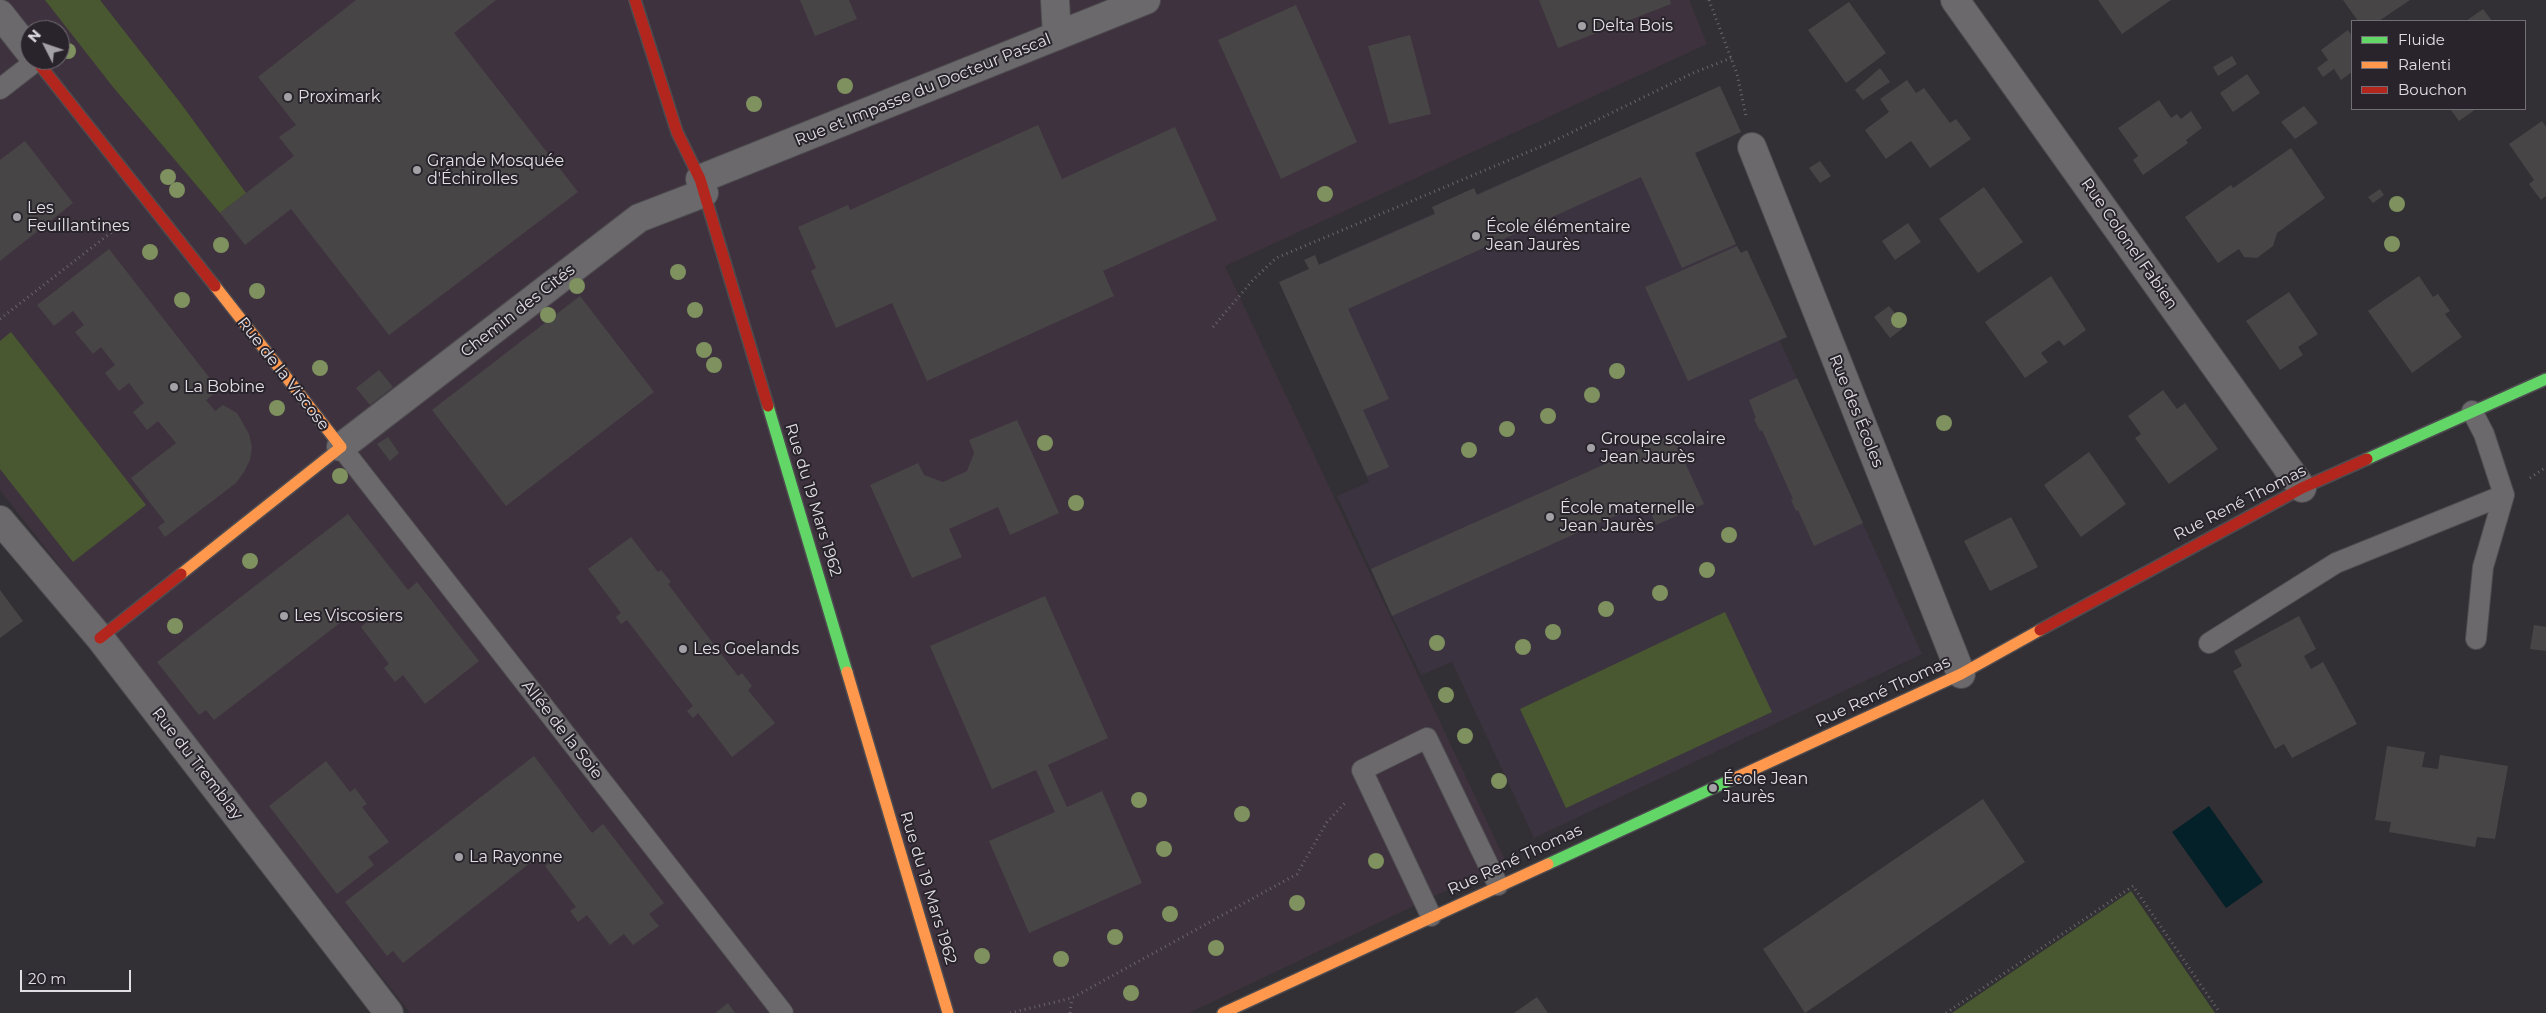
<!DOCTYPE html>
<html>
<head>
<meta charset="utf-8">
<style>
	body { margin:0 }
	#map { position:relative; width:2546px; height:1013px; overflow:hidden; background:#323034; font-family:Montserrat,sans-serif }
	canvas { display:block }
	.legend { position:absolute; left:2351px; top:20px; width:175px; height:90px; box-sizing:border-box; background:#29242c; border:1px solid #736e75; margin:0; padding:6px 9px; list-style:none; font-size:15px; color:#e1dee3 }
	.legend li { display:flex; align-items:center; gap:10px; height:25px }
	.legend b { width:25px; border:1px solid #736e75 }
	.north { position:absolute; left:20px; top:20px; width:50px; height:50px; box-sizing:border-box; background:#29242c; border:1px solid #736e75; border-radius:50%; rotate:311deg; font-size:14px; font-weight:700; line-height:20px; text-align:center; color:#e1dee3 }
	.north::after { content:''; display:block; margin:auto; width:18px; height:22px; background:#a4a1a6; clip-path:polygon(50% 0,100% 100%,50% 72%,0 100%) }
	.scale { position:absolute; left:20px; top:970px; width:111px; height:22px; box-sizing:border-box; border:2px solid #e1dee3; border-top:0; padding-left:6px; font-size:15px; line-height:18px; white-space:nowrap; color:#e1dee3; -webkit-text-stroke:4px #29242c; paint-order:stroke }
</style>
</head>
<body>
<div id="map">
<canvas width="2546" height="1013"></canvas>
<ul class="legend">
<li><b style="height:6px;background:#63d668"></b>Fluide</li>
<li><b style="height:6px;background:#ff974d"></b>Ralenti</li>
<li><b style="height:6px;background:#b3261e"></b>Bouchon</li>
</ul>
<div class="north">N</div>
<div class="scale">20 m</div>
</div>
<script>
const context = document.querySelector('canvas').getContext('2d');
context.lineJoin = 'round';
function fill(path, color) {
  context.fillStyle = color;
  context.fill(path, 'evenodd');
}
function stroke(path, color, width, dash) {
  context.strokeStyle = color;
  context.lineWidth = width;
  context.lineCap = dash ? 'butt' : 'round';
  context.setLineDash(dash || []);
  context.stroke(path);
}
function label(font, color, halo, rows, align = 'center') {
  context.font = font + ' Montserrat,sans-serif';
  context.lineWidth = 4;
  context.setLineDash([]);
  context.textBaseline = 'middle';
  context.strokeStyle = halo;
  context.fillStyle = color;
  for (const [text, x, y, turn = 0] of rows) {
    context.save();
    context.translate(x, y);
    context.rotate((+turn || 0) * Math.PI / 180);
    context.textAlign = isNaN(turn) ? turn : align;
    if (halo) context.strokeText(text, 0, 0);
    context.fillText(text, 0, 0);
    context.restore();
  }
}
fill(new Path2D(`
	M 0,0 L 1689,0 L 1707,44 L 1225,266 L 1506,862 L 1189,1013 L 410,1013 L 0,490 ZM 30,30 L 60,30 L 60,60 L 30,60 Z`), '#3e323e');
fill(new Path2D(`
	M 1720,86 L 1741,132 L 1695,154 L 1922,654 L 1534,838 L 1452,662 L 1421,675 L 1392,616 L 1337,496 L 1369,482 L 1279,282 Z`), '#3c3340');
fill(new Path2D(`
	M 45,0 L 100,0 L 182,105 L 246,193 L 220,213 L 113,87 Z
	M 11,332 L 146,505 L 73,562 L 0,469 L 0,341 Z
	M 1725,612 L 1772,712 L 1566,808 L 1520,709 Z
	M 2131,891 L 2215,1013 L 1952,1013 Z`), '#495830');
fill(new Path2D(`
	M 2209,806 L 2263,882 L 2226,908 L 2172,832 Z`), '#042028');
fill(new Path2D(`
	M 356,0 L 496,0 L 454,33 L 578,192 L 389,335 L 291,209 L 245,245 L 220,213 L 294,156 L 279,137 L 296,125 L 258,77 Z
	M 800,0 L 849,0 L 857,19 L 815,36 Z
	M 1539,0 L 1670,0 L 1671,4 L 1558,48 Z
	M 2098,0 L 2171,0 L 2122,34 Z
	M 2343,0 L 2410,0 L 2379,21 L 2358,21 Z
	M 1849,2 L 1886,53 L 1846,83 L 1808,30 Z
	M 1296,5 L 1357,142 L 1281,179 L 1218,40 Z
	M 2483,9 L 2492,21 L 2466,21 Z
	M 2348,30 L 2352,36 L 2352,72 L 2341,80 L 2334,69 L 2323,77 L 2317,68 L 2328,60 L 2321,50 Z
	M 1410,35 L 1431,114 L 1389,124 L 1368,46 Z
	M 2232,56 L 2237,64 L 2218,76 L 2213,67 Z
	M 1880,68 L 1890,82 L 1863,100 L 1855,90 Z
	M 2247,74 L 2260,93 L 2233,112 L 2220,93 Z
	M 1907,80 L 1916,93 L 1924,88 L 1950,123 L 1956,119 L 1971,139 L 1930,168 L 1911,141 L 1886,159 L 1865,130 L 1889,112 L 1880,99 Z
	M 1720,86 L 1741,132 L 1695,153 L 1736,244 L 1682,268 L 1641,177 L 1348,309 L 1389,399 L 1363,410 L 1389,467 L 1367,476 L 1279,282 L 1309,269 L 1304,260 L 1315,255 L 1319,265 L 1435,214 L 1432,207 L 1474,188 L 1477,195 Z
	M 2159,100 L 2171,118 L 2177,114 L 2181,119 L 2191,111 L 2202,128 L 2186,140 L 2188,143 L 2143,175 L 2133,160 L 2138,156 L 2118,128 Z
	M 2304,106 L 2318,123 L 2295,139 L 2281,122 Z
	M 2450,109 L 2476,109 L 2459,121 Z
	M 2542,121 L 2546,127 L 2546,196 L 2541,200 L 2529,184 L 2534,180 L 2509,144 Z
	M 1038,125 L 1062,179 L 1175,127 L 1217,220 L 1103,271 L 1114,296 L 927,381 L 892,303 L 836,328 L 811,271 L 816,268 L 798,227 L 848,205 L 850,210 Z
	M 25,141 L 73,203 L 0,261 L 0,160 Z
	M 2291,148 L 2325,198 L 2277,233 L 2273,246 L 2257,258 L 2244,257 L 2239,249 L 2218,263 L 2185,217 L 2231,185 L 2233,188 Z
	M 1820,161 L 1831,176 L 1820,183 L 1809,168 Z
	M 1984,187 L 2023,242 L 1978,273 L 1939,219 Z
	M 2380,189 L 2384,195 L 2373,203 L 2368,197 Z
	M 1908,223 L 1921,242 L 1895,260 L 1882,241 Z
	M 1737,246 L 1741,253 L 1747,250 L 1787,337 L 1688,381 L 1645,287 Z
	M 109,249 L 219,390 L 206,400 L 215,411 L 223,405 L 237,413 L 249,434 L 252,447 L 250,460 L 244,472 L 236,483 L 165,537 L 158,527 L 165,522 L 131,478 L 176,443 L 158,421 L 147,430 L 133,412 L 144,403 L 129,383 L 119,391 L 105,373 L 115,365 L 101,347 L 93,354 L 75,332 L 84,325 L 73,311 L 54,326 L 37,305 Z
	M 2051,276 L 2086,330 L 2064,346 L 2059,340 L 2041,353 L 2048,362 L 2025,378 L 1985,322 Z
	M 2419,276 L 2433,297 L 2438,294 L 2450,311 L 2445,314 L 2462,337 L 2412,373 L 2368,311 Z
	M 2289,292 L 2318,334 L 2298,347 L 2303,355 L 2280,370 L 2246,321 Z
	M 580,296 L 654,392 L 506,506 L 432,410 Z
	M 1889,306 L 1899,318 L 1899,325 L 1902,329 L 1890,338 L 1874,317 Z
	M 379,370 L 393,387 L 370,405 L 356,388 Z
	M 1797,378 L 1863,523 L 1814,546 L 1798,510 L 1796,511 L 1791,500 L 1793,499 L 1762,430 L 1760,431 L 1754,419 L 1756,418 L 1749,400 Z
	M 2163,390 L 2177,409 L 2185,403 L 2218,449 L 2169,484 L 2135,438 L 2141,434 L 2128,416 Z
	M 1017,420 L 1059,513 L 1010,535 L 998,507 L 949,529 L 962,557 L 912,578 L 870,485 L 918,463 L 924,475 L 943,482 L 967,471 L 974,453 L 969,440 Z
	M 1672,434 L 1704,504 L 1656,525 L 1646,502 L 1392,616 L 1371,569 Z
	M 388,437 L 399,453 L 390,461 L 377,444 Z
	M 2089,452 L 2126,504 L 2081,537 L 2044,485 Z
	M 348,514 L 408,590 L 417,582 L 479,661 L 425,704 L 403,675 L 395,682 L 384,668 L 389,664 L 361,627 L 367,622 L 358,609 L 214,720 L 206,710 L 199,715 L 157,662 Z
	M 2011,517 L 2038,567 L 1990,591 L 1964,541 Z
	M 631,537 L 658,572 L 661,570 L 671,582 L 668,584 L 738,676 L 742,673 L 752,686 L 748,690 L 775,723 L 732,757 L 698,713 L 693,718 L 687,711 L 693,706 L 627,620 L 621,624 L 616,617 L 621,613 L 588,569 Z
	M 0,590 L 23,621 L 0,638 Z
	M 1045,596 L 1108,738 L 1048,765 L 1067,807 L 1102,791 L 1142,883 L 1029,933 L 989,841 L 1055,812 L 1036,770 L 992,789 L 930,646 Z
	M 2299,616 L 2316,649 L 2304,656 L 2311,669 L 2323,662 L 2357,724 L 2292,758 L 2284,744 L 2275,749 L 2233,671 L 2242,666 L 2234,651 Z
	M 2534,625 L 2546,627 L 2546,651 L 2530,649 Z
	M 2387,746 L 2425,752 L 2422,767 L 2438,769 L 2440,755 L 2508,766 L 2495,839 L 2477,837 L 2475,847 L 2389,832 L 2391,822 L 2375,820 Z
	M 534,756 L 592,833 L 603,824 L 664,903 L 649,914 L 659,926 L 633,945 L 624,934 L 610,945 L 587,915 L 578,922 L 570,911 L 576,907 L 545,866 L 551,861 L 544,852 L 403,963 L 393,951 L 387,956 L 345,902 Z
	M 326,761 L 350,792 L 355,788 L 367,804 L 362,807 L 389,842 L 368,857 L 374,865 L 337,894 L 269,806 Z
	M 1983,799 L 2025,862 L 1805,1013 L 1763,949 Z
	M 1537,997 L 1548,1013 L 1514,1013 Z
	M 728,1003 L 735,1013 L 715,1013 Z`), '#484546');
const lane = new Path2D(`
	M 0,89 L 36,61
	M 2472,411 L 2484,434 L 2504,495 L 2483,567 L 2476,639
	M 341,447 L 783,1013
	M 2209,643 L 2336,563 L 2504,495
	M 1431,916 L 1362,770 L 1427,738 L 1498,885`);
const street = new Path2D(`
	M 1055,0 L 1057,36
	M 1955,0 L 2302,488
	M 0,14 L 30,52
	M 1752,147 L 1961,674
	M 700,179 L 1146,0
	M 341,447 L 639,218 L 704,193
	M 0,520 L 100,638 L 389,1013`);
const fast = new Path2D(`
	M 768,406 L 847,672
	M 2367,459 L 2546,379
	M 1548,864 L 1735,778`);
const slow = new Path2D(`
	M 181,574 L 341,447 L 215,286
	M 847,672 L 948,1013
	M 1735,778 L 1961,674 L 2040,630
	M 1223,1013 L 1548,864`);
const jam = new Path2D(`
	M 635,0 L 677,132 L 700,179 L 768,406
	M 36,60 L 215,286
	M 2040,630 L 2302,488 L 2367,459
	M 100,638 L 181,574`);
stroke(lane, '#4e4c50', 22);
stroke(street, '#4e4c50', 30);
stroke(fast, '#4e4c50', 14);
stroke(slow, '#4e4c50', 14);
stroke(jam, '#4e4c50', 14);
stroke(new Path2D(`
	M 1709,0 L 1737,74 L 1746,116
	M 0,319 L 122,224
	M 1213,327 L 1252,281 L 1276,258 L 1552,142 L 1693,73 L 1731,58
	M 2530,478 L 2546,467
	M 1010,1013 L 1072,998 L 1297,874 L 1327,822 L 1345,803
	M 1070,1013 L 1072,998
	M 1946,1013 L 2133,886 L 2220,1013`), '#69676a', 3, [1, 4]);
stroke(lane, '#6b696c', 20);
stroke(street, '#6b696c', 28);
stroke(fast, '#63d668', 11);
stroke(slow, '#ff974d', 11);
stroke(jam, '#b3261e', 11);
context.fillStyle = '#7e915e';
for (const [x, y] of [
	[68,51],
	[845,86],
	[754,104],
	[168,177],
	[177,190],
	[1325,194],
	[2397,204],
	[2392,244],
	[221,245],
	[150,252],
	[678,272],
	[577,286],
	[257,291],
	[182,300],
	[695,310],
	[548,315],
	[1899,320],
	[704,350],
	[714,365],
	[320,368],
	[1617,371],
	[1592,395],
	[277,408],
	[1548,416],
	[1944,423],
	[1507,429],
	[1045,443],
	[1469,450],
	[340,476],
	[1076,503],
	[1729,535],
	[250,561],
	[1707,570],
	[1660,593],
	[1606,609],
	[175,626],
	[1553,632],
	[1437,643],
	[1523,647],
	[1446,695],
	[1465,736],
	[1499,781],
	[1139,800],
	[1242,814],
	[1164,849],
	[1376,861],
	[1297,903],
	[1170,914],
	[1115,937],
	[1216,948],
	[982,956],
	[1061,959],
	[1131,993]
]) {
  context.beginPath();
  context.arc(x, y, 8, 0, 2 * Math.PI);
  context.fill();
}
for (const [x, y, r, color] of [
	[1582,26,5,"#a4a1a6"],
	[288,97,5,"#a4a1a6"],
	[417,170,5,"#a4a1a6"],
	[17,217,5,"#a4a1a6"],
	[1476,236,5,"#a4a1a6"],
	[174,387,5,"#a4a1a6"],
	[1591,448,5,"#a4a1a6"],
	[1550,517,5,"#a4a1a6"],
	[284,616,5,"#a4a1a6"],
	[683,649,5,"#a4a1a6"],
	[1713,788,5,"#a4a1a6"],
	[459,857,5,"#a4a1a6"]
]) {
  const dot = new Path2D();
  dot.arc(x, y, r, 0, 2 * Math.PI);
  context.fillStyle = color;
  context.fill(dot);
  stroke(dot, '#29242c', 2);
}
label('16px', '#e1dee3', '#29242c', [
	["Delta Bois",1592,26],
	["Proximark",298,97],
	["Grande Mosquée",427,161],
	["d'Échirolles",427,179],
	["Les",27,208],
	["Feuillantines",27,226],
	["École élémentaire",1486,227],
	["Jean Jaurès",1486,245],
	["La Bobine",184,387],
	["Groupe scolaire",1601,439],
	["Jean Jaurès",1601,457],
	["École maternelle",1560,508],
	["Jean Jaurès",1560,526],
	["Les Viscosiers",294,616],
	["Les Goelands",693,649],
	["École Jean",1723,779],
	["Jaurès",1723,797],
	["La Rayonne",469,857]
], 'left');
label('16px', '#e1dee3', '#29242c', [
	["Rue et Impasse du Docteur Pascal",923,90,-22],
	["Rue Colonel Fabien",2129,244,55],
	["Chemin des Cités",518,311,-38],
	["Rue de la Viscose",283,374,52],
	["Rue des Écoles",1856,411,68],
	["Rue du 19 Mars 1962",813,500,73],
	["Rue René Thomas",2240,503,-27],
	["Rue René Thomas",1883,692,-25],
	["Allée de la Soie",562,730,52],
	["Rue du Tremblay",197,764,52],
	["Rue René Thomas",1515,860,-25],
	["Rue du 19 Mars 1962",928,888,73]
]);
</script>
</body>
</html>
